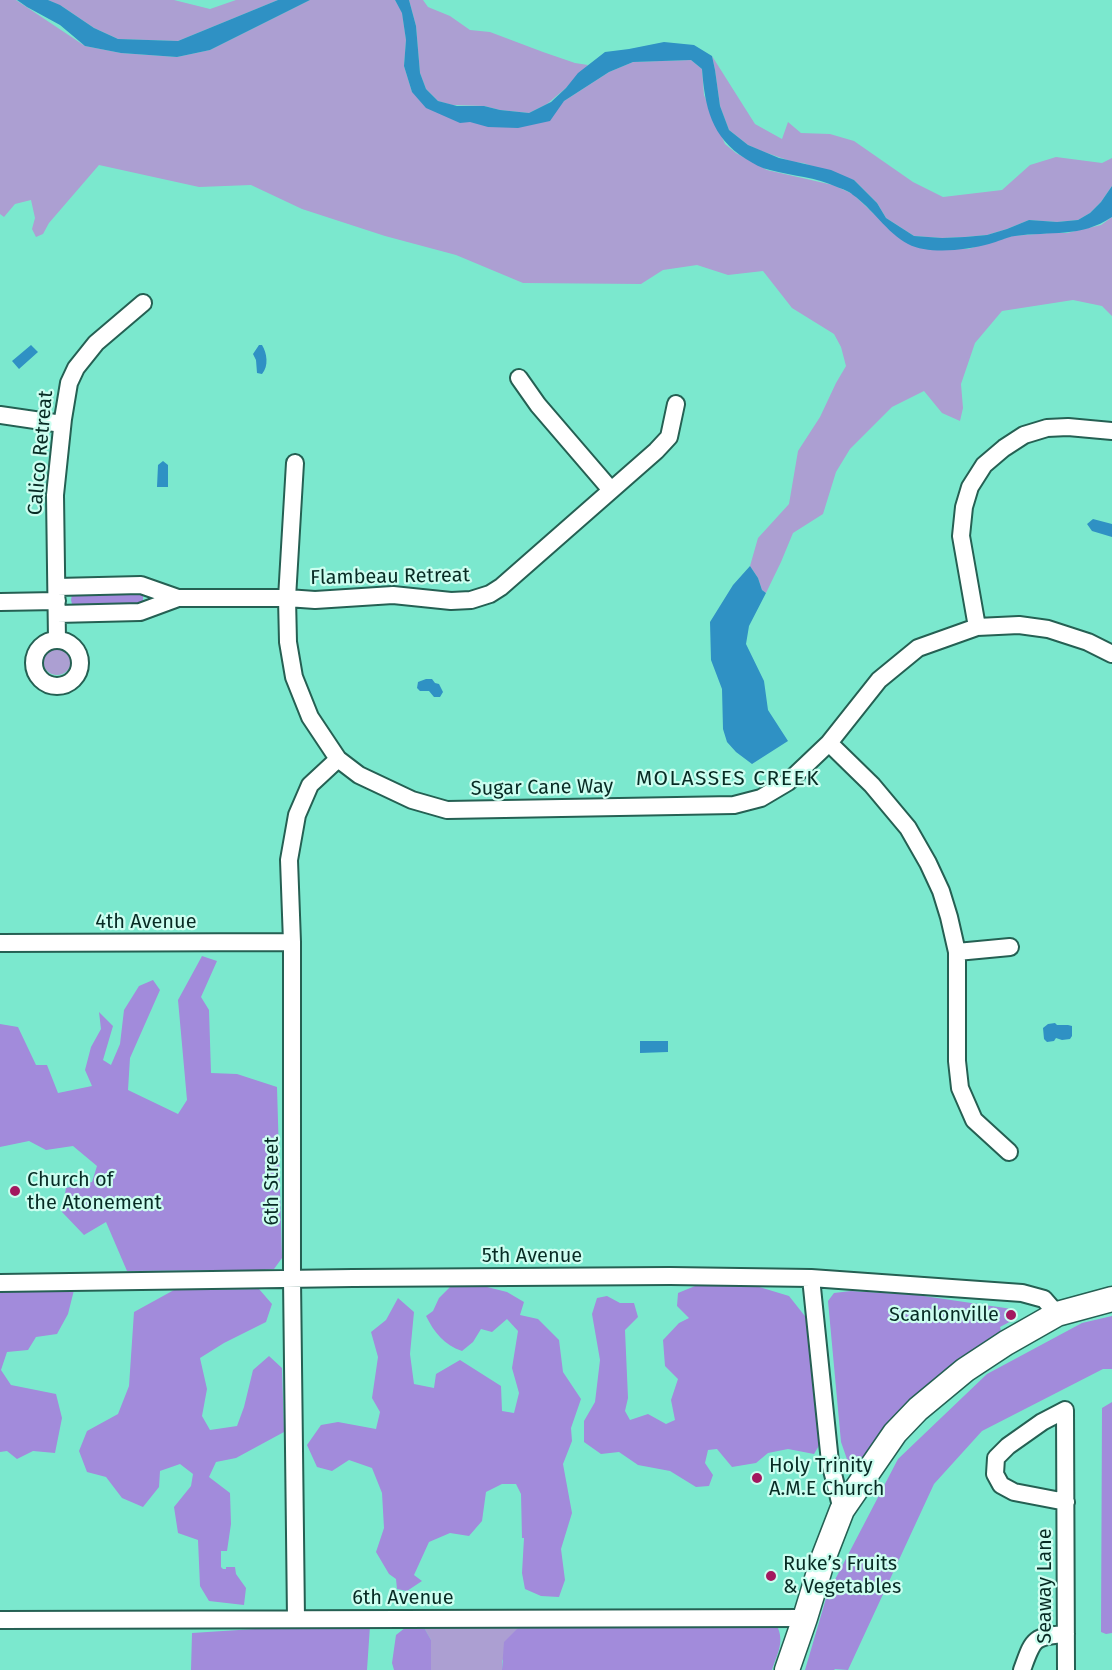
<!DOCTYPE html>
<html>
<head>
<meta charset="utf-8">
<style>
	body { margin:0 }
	canvas { display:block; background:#7be8ce }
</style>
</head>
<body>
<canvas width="1112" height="1670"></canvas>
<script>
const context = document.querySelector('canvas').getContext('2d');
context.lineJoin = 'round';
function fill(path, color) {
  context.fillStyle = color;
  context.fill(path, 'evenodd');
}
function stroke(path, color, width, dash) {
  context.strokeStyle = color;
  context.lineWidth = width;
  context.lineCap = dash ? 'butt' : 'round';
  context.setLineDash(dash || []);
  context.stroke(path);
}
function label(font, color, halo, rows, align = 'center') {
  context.font = font + ' "Fira Sans",sans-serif';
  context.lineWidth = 4.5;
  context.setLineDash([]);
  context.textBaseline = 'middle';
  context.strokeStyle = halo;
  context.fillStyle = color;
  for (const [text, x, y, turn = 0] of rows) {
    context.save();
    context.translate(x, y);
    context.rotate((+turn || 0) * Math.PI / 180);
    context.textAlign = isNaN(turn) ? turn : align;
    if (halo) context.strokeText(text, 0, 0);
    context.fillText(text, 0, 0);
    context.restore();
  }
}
fill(new Path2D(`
	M 0,0 L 16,0 L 85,46 L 121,53 L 177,57 L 210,50 L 310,0 L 395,0 L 402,12 L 406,40 L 404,66 L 412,92 L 505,127 L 564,101 L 609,72 L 633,62 L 691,60 L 702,69 L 704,95 L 725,144 L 736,153 L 767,170 L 833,185 L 853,194 L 892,231 L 924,249 L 968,249 L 1012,236 L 1049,233 L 1067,233 L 1101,225 L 1112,217 L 1112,316 L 1102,306 L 1073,300 L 1002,311 L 975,343 L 961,384 L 963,408 L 960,421 L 942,413 L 924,391 L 892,407 L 850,449 L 836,472 L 823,514 L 793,533 L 781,562 L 766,593 L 762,590 L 758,578 L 750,566 L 758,538 L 789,504 L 798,451 L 820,417 L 836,383 L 846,366 L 841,347 L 834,334 L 792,308 L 763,271 L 728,275 L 697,265 L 663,270 L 641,284 L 523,283 L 456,255 L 385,236 L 302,209 L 251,185 L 199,187 L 99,165 L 49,223 L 43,234 L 36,237 L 32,229 L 35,218 L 31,200 L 15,204 L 4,217 L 0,214 Z
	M 48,0 L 174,0 L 210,9 L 236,0 L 278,0 L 178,41 L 118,39 L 94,28 L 63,7 Z
	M 409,0 L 423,0 L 428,7 L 450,16 L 470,30 L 490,32 L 543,52 L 575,63 L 588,65 L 566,88 L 547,104 L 529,113 L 500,110 L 484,106 L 452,105 L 438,101 L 426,89 L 420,73 L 416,26 Z
	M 712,56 L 755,124 L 782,139 L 788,122 L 801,133 L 830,134 L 854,141 L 913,182 L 943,197 L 1002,190 L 1030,165 L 1056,157 L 1102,163 L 1112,158 L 1112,186 L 1101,202 L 1090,213 L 1078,220 L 1057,222 L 1029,220 L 1007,229 L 987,235 L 965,237 L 942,238 L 914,236 L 886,218 L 877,203 L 854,180 L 803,163 L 793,162 L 764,152 L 748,145 L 729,130 L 720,106 L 715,70 Z
	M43 661a14 14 0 1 1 28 0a14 14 0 1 1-28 0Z
	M 523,1623 L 502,1661 L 502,1670 L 431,1670 L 431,1640 L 422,1624 Z`), '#ac9fd2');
fill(new Path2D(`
	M 136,591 L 143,594 L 143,601 L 141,604 L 76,607 L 72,604 L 71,600 L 72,594 Z
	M 202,956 L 217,961 L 201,997 L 209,1010 L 211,1073 L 237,1074 L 277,1087 L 282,1258 L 274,1269 L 261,1270 L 127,1271 L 106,1222 L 84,1235 L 62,1212 L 66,1188 L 92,1182 L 97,1166 L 73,1146 L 46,1150 L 29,1141 L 0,1147 L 0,1024 L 18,1027 L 36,1065 L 47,1065 L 58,1093 L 92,1086 L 85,1070 L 91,1047 L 101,1029 L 99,1012 L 113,1026 L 103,1060 L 111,1065 L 120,1044 L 124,1010 L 139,986 L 153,980 L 160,990 L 130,1058 L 128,1090 L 178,1114 L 187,1100 L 178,1000 Z
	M 475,1284 L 507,1292 L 524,1302 L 520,1315 L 538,1319 L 559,1340 L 563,1372 L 581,1399 L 571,1428 L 572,1441 L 563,1464 L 572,1513 L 561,1549 L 565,1580 L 559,1597 L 541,1596 L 525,1589 L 522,1573 L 524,1538 L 522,1538 L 521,1494 L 516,1484 L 502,1484 L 486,1492 L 482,1521 L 469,1536 L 450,1533 L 429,1542 L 414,1575 L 422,1581 L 407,1591 L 397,1589 L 396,1579 L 389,1574 L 376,1552 L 384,1528 L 382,1493 L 372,1468 L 349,1460 L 332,1471 L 317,1467 L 307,1445 L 321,1425 L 338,1422 L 376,1429 L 380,1412 L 372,1398 L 378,1357 L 371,1332 L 386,1320 L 398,1298 L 414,1312 L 410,1354 L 414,1384 L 434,1388 L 436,1374 L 460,1360 L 501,1386 L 502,1411 L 514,1413 L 519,1393 L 512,1368 L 518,1331 L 507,1319 L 492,1332 L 481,1329 L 473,1342 L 462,1351 C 444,1345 434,1332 426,1316 L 433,1311 L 439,1298 L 450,1287 Z
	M 700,1284 L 756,1286 L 789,1296 L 812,1325 L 820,1444 L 814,1454 L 788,1449 L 768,1453 L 756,1463 L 732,1467 L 717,1449 L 708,1450 L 705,1463 L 713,1475 L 709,1486 L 696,1487 L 670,1471 L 638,1465 L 619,1452 L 601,1454 L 584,1442 L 584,1421 L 595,1402 L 600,1360 L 592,1314 L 597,1298 L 607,1296 L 620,1303 L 634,1303 L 638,1317 L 625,1330 L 628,1398 L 625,1411 L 630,1420 L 648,1414 L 666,1424 L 675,1420 L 671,1400 L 678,1379 L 665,1366 L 663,1340 L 679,1323 L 689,1318 L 677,1306 L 678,1293 Z
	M 259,1289 L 272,1304 L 266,1322 L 224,1343 L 200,1358 L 207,1389 L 202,1416 L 210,1430 L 237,1426 L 244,1407 L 253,1370 L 269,1356 L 282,1368 L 284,1432 L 236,1458 L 216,1462 L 209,1477 L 230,1493 L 231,1524 L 227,1551 L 221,1551 L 221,1567 L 223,1569 L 226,1569 L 226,1567 L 235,1567 L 236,1574 L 246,1588 L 244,1605 L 209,1601 L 200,1586 L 198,1540 L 178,1533 L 174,1507 L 191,1486 L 193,1474 L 180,1464 L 160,1471 L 159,1487 L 143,1507 L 122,1498 L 106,1477 L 87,1472 L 79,1451 L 87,1431 L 118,1414 L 129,1386 L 134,1312 L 174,1290 Z
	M 0,1290 L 74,1290 L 68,1314 L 57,1334 L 36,1337 L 28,1350 L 7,1352 L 1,1370 L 11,1385 L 56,1394 L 62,1418 L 55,1453 L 33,1451 L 17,1459 L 7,1451 L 0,1452 Z
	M 851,1291 L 917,1295 L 1012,1309 L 1017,1318 L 1000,1327 L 1002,1335 L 871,1457 L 860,1457 L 848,1462 L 841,1442 L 828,1301 L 834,1293 Z
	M 1112,1316 L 1112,1369 L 1103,1369 L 982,1431 L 934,1484 L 848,1670 L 835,1669 L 834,1670 L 805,1670 L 827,1595 L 898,1459 L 987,1374 L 1082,1323 Z
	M 1112,1402 L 1112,1633 L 1106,1634 L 1101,1632 L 1102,1408 Z
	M 411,1623 L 422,1624 L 431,1640 L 431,1670 L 394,1670 L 392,1663 L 396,1635 Z
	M 523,1623 L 777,1626 C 785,1642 777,1654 772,1670 L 502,1670 L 504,1642 Z
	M 370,1626 L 367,1670 L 191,1670 L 192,1633 L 270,1628 Z`), '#a28bdb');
fill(new Path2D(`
	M 17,0 L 48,0 L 60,5 L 94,28 L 118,39 L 178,41 L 278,0 L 310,0 L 210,50 L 177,57 L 121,53 L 85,46 L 60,25 L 27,7 Z
	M 395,0 L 409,0 L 416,26 L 420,73 L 426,89 L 438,101 L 457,106 L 484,106 L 500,110 L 529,113 L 551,102 L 566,88 L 578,73 L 605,52 L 629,49 L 664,42 L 694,45 L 712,56 L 715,70 L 720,106 L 729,130 L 748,145 L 779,158 L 831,170 L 854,180 L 877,203 L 886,218 L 914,236 L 942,238 L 965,237 L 987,235 L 1007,229 L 1029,220 L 1057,222 L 1078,220 L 1090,213 L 1101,202 L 1112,186 L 1112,217 C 1081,238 1050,231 1015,236 C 1006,237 998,242 989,244 C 967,250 929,255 908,244 C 887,233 872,208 853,195 C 849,191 842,189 837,187 C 816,177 792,176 770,170 C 761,168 754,164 746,159 C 711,137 705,107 702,69 L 691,60 L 633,62 L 609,72 L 564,101 L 550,121 L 518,128 L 488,127 L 470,122 L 460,123 L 426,108 L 412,92 L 404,66 L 406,40 L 402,13 Z
	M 31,345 L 38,352 L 19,369 L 12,361 Z
	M 259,345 L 262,345 C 267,353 269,366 262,374 L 257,373 L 256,360 L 253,354 Z
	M 163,461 L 168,465 L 168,487 L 157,487 L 158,465 Z
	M 1093,519 L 1112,524 L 1112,537 L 1092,531 L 1087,524 Z
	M 750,566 L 758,578 L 762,590 L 766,593 L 749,626 L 746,644 L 764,681 L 768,710 L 788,741 L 752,764 L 736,752 L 727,742 L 723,729 L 722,689 L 711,660 L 710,622 L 733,585 Z
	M 426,679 L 432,679 L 435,683 L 439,684 L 443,692 L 440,697 L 434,697 L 429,691 L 420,691 L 417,688 L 418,682 Z
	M 1055,1023 L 1057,1025 L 1068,1025 L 1072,1026 L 1072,1036 L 1070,1039 L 1062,1040 L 1056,1038 L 1054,1041 L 1047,1042 L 1044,1039 L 1043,1028 L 1048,1024 Z
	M 640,1041 L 668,1041 L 668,1052 L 640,1053 Z`), '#2f91c4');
const minor = new Path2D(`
	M 519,378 L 538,405 L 611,490
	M 0,415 L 62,424
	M 295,463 L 287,598 L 288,642 L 294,677 L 310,717 L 338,759 L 359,775 L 412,800 L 447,810 L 734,805 L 761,798 L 788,782 L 829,743 L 879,680 L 918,648 L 977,627 L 1019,625 L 1048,629 L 1088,642 L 1112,654
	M 57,587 L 141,585 L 178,598 L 287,598 L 315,600 L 393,595 L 451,601 L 471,600 L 490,594 L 501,587 L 656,451 L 669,437 L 676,404
	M 0,602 L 57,601
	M 57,614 L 140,612 L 178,598
	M 977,627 L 961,536 L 964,507 L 970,487 L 984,465 L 1004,448 L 1024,435 L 1047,428 L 1068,427 L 1112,431
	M 57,640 L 55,495 L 63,419 L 69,383 L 76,368 L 96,343 L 143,303
	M34 663a23 23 0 1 1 46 0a23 23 0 1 1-46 0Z
	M 829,743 L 872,785 L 908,828 L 928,863 L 941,891 L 949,917 L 957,952 L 957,1061 L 960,1088 L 974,1120 L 1009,1152
	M 0,943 L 292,942
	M 957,952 L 1010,947
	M 811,1278 L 830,1462 L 842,1510
	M 0,1283 L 353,1278 L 670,1276 L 811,1278 L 1022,1293 L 1044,1299 L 1057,1314
	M 296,1619 L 292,1279 L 292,942 L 289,860 L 297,815 L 310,785 L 338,759
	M 0,1620 L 805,1618
	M 1022,1670 C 1033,1640 1032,1636 1066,1634
	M 1066,1670 L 1065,1410 L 1042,1422 L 1008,1446 L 996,1458 L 995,1474 L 1001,1485 L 1014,1492 L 1066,1502`);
const secondary = new Path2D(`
	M 787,1670 L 805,1618 L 823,1559 L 842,1510 L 895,1433 L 918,1409 L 965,1370 L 1006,1343 L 1057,1314 L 1112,1299`);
stroke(minor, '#256053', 20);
stroke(secondary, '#256053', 27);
stroke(minor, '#fff', 16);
stroke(secondary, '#fff', 24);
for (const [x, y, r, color] of [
	[15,1191,6,"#a3185f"],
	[1011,1315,6,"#a3185f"],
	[757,1478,6,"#a3185f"],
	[771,1576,6,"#a3185f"]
]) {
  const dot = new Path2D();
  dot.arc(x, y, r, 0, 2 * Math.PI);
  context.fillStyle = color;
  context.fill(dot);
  stroke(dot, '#ccfef0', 2);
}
label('20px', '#072b24', '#ccfef0', [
	["Calico Retreat",41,453,-85],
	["Flambeau Retreat",390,577,-1],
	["Sugar Cane Way",542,788,-1],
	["4th Avenue",146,922],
	["6th Street",272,1181,-90],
	["5th Avenue",532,1256],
	["Seaway Lane",1045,1586,-90],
	["6th Avenue",403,1598]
]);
label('20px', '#072b24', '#ccfef0', [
	["Church of",27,1180],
	["the Atonement",27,1203],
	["Scanlonville",999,1315,"right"],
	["Holy Trinity",769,1466],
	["A.M.E Church",769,1489],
	["Ruke’s Fruits",783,1564],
	["& Vegetables",783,1587]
], 'left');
context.letterSpacing = '1.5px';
label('21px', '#072b24', '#ccfef0', [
	["MOLASSES CREEK",728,779]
]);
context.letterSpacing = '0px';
</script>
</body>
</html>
